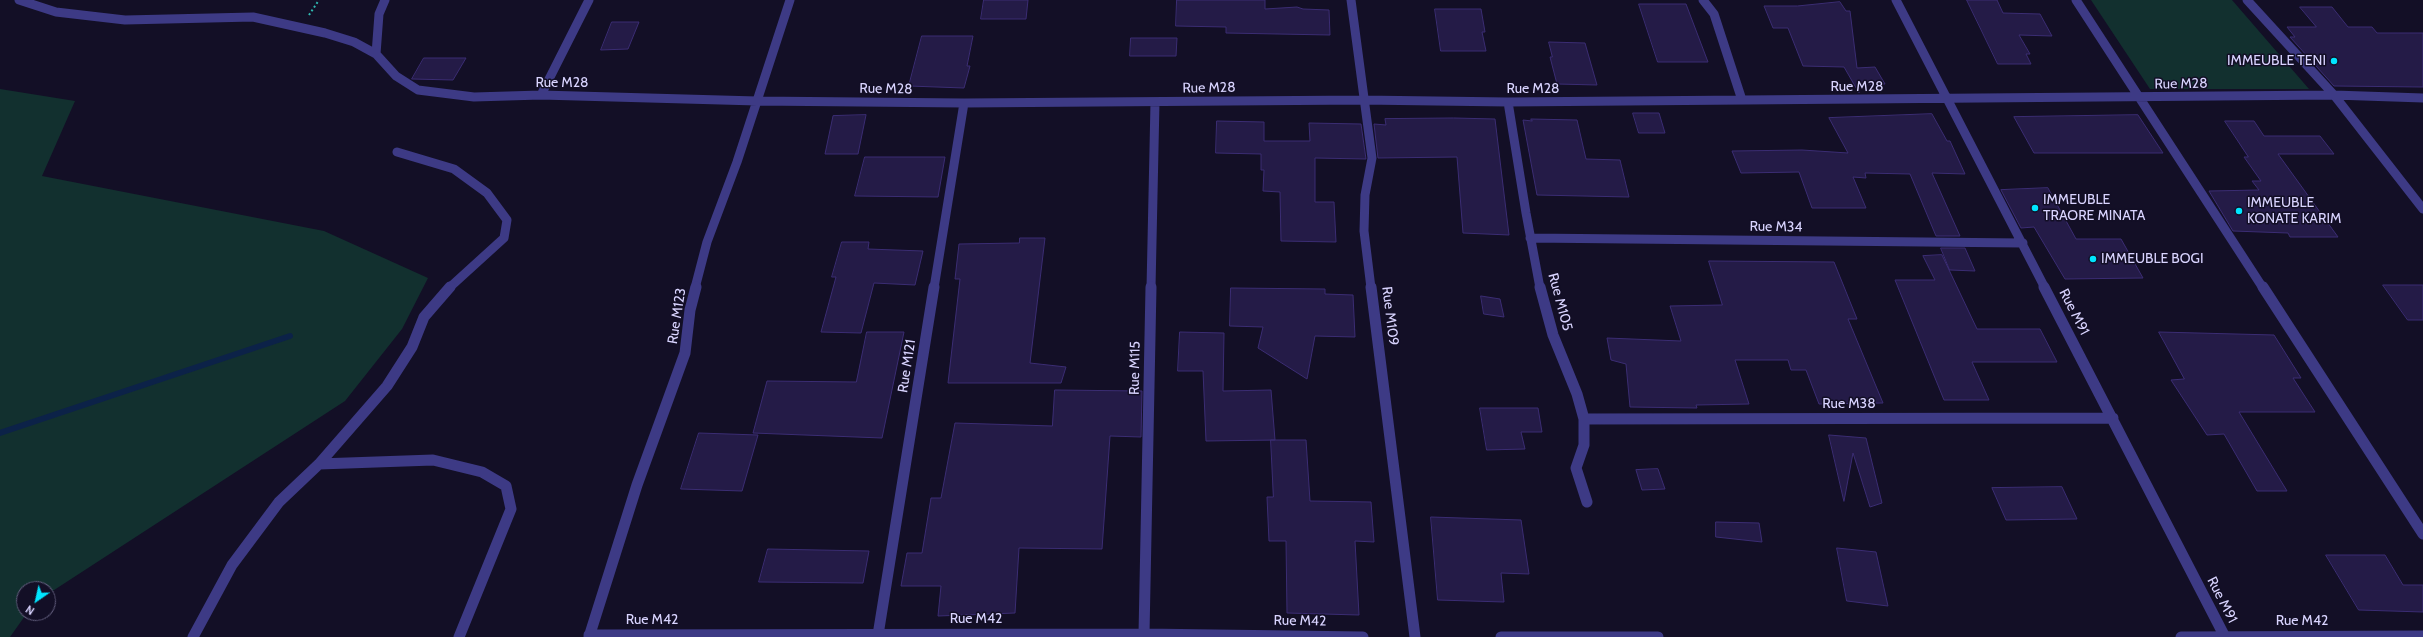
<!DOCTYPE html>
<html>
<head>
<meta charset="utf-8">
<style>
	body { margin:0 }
	#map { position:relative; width:2423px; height:637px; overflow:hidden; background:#130f26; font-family:Cabin,sans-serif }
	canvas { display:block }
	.north { position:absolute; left:16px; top:581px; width:40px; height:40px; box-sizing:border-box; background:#130f26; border:1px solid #625e7d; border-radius:50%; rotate:214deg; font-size:11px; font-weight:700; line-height:16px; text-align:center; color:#d9d4ff }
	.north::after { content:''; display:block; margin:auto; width:14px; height:18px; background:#00e5ff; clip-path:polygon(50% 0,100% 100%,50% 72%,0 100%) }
</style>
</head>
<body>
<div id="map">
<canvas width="2423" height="637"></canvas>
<div class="north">N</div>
</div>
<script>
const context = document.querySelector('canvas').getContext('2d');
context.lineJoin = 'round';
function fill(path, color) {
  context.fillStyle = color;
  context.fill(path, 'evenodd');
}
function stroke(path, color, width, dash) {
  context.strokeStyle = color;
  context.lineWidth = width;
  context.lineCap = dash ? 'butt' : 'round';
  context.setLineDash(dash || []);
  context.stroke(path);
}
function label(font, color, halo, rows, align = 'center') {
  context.font = font + ' Cabin,sans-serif';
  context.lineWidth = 3;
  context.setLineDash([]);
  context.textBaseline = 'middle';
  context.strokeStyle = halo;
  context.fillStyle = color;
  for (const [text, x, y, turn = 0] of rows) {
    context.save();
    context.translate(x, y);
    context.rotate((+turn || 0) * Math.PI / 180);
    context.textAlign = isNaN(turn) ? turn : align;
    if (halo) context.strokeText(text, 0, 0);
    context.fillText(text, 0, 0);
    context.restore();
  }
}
fill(new Path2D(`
	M 2091,0 L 2232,0 L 2309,89 L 2150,89 Z
	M 0,89 L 75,101 L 42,176 L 324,231 L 428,278 L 402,329 L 345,401 L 48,594 L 48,589 L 24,589 L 24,613 L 27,613 L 10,637 L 0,637 Z`), '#12302f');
stroke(new Path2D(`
	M 0,433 L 290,336`), '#0c2248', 6);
const building = new Path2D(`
	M 984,0 L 1028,0 L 1026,19 L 981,19 Z
	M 1177,0 L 1265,0 L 1265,9 L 1297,7 L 1303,9 L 1329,10 L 1330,35 L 1226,33 L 1226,27 L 1176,26 Z
	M 1967,0 L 1997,0 L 2003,13 L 2040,14 L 2052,36 L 2019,35 L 2030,54 L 2026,54 L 2031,64 L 1998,64 Z
	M 1840,2 L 1846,11 L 1850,11 L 1857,68 L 1875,67 L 1885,84 L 1859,85 L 1859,93 L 1844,67 L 1803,66 L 1788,28 L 1773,28 L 1764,6 L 1797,6 Z
	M 1639,4 L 1686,4 L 1708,62 L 1658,62 Z
	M 2300,7 L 2332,7 L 2348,27 L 2372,27 L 2377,33 L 2423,33 L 2423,87 L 2334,86 L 2290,37 L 2295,37 L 2287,27 L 2316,27 Z
	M 1435,9 L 1481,9 L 1485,32 L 1482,32 L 1486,51 L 1441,51 Z
	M 612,22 L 639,22 L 628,49 L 601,50 Z
	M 922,36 L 973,36 L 967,66 L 970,66 L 964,88 L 909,86 Z
	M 1131,38 L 1177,38 L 1176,56 L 1130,56 Z
	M 1549,42 L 1585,43 L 1597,85 L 1557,84 L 1550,57 L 1552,57 Z
	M 424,58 L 466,58 L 453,80 L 412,79 Z
	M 1633,113 L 1659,113 L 1665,133 L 1639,133 Z
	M 1932,114 L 1947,141 L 1950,141 L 1965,174 L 1932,173 L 1960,236 L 1936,236 L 1910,174 L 1865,173 L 1866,178 L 1853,177 L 1866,208 L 1812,208 L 1799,172 L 1741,173 L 1732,151 L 1802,150 L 1848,153 L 1829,118 Z
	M 866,115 L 858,154 L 825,154 L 833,116 Z
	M 2138,115 L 2163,153 L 2034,153 L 2014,117 Z
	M 1454,118 L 1495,119 L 1509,235 L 1463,233 L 1457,157 L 1378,158 L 1374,124 L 1386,125 L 1385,119 Z
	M 1531,119 L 1577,120 L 1586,159 L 1620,160 L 1629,197 L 1537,195 L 1523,120 L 1532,121 Z
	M 1217,121 L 1264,122 L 1264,141 L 1310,141 L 1309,123 L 1361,124 L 1366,159 L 1315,158 L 1315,202 L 1334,202 L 1336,242 L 1281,241 L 1280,192 L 1263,191 L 1264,170 L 1261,170 L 1261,154 L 1216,153 Z
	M 2225,121 L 2254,121 L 2264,136 L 2320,136 L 2334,154 L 2278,154 L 2338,237 L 2290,237 L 2288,233 L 2233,231 L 2209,191 L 2259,190 L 2252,181 L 2261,181 L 2244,157 L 2248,157 Z
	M 865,157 L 945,157 L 938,197 L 855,196 Z
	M 2048,188 L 2076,239 L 2121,239 L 2143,278 L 2065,279 L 2034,227 L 2021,228 L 2001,190 Z
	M 1020,238 L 1045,238 L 1030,363 L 1066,367 L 1061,383 L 948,383 L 960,279 L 955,279 L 959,244 L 1019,243 Z
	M 842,242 L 869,242 L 868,249 L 923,251 L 915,285 L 874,283 L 861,333 L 821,332 L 836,277 L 832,277 Z
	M 1941,248 L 1965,248 L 1975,271 L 1950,270 Z
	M 1942,255 L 1977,329 L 2040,329 L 2057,362 L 1972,362 L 1989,400 L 1944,400 L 1895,280 L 1935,280 L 1923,256 Z
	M 1709,261 L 1834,262 L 1857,319 L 1848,319 L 1883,403 L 1819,404 L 1806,370 L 1791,370 L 1788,360 L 1735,360 L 1749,404 L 1696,405 L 1697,408 L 1630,407 L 1626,364 L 1611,360 L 1607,338 L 1681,341 L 1670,306 L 1722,305 Z
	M 2383,285 L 2423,285 L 2423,320 L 2408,320 Z
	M 1231,288 L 1325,289 L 1325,294 L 1353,295 L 1355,337 L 1315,336 L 1307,379 L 1258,348 L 1263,327 L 1230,326 Z
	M 1481,296 L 1500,299 L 1504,317 L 1484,314 Z
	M 867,332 L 904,332 L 882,438 L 753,433 L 767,381 L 856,382 Z
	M 1180,332 L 1224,333 L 1223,391 L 1271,390 L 1275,440 L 1206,441 L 1203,371 L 1178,371 Z
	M 2159,332 L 2274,335 L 2301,378 L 2293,378 L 2315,412 L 2239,412 L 2287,491 L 2257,491 L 2224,434 L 2207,435 L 2171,380 L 2184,379 Z
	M 1055,390 L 1142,391 L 1141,437 L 1110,436 L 1102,549 L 1019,548 L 1015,613 L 938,616 L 941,586 L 901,586 L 907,553 L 922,553 L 931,498 L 941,498 L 955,423 L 1052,426 Z
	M 1480,408 L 1538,408 L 1542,432 L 1521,432 L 1525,449 L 1487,450 Z
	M 699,433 L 758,435 L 742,491 L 681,489 Z
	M 1829,435 L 1866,438 L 1882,503 L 1870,507 L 1853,453 L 1844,501 Z
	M 1271,440 L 1306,440 L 1310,501 L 1371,502 L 1374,542 L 1355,541 L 1359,615 L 1287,613 L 1286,541 L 1269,541 L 1267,497 L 1273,497 Z
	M 1658,469 L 1665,489 L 1642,490 L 1636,470 Z
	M 2062,487 L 2077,519 L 2006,520 L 1992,488 Z
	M 1431,517 L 1521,520 L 1529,574 L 1501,573 L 1504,602 L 1438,600 Z
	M 1716,522 L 1759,523 L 1762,542 L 1716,537 Z
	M 1837,548 L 1876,552 L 1888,606 L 1847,601 Z
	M 768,549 L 869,551 L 863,583 L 759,582 Z
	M 2326,555 L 2385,555 L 2403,585 L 2423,585 L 2423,612 L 2359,610 Z`);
fill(building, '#241b47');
stroke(building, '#3b2d73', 1);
stroke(new Path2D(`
	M 309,15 L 319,0`), '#2fb8b0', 2, [2, 2.5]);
stroke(new Path2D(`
	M 19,0 L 56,12 L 125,20 L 253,17 L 325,33 L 354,42 L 376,54 L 396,76 L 418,90 L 474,97 L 541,95 L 757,101 L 964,103 L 1363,100 L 1508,102 L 2334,95 L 2423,98
	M 1351,0 L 1372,158 L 1365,195 L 1364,231 L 1371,288
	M 1703,0 L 1714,14 L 1742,100
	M 1896,0 L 2045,288
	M 2076,0 L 2263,288
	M 2247,0 L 2334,95 L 2423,209
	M 376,54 L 379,14 L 385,0
	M 541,95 L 589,0
	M 1508,102 L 1526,213 L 1540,288
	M 397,152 L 454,169 L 487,193 L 507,220 L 504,238 L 449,288
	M 1530,238 L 2023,243
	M 695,288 L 707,242 L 737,162 L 790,0
	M 934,288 L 964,103
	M 1151,288 L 1155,102`), '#3d3a85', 9);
stroke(new Path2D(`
	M 1371,287 L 1415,637
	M 1540,287 L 1553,335 L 1577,394 L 1584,419 L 1584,445 L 1576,468 L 1587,502
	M 2044,287 L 2225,637
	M 2263,287 L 2423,534
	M 1584,419 L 2113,418
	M 319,464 L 433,460 L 482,472 L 506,486 L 511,509 L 459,637
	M 1144,634 L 1151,287
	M 589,635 L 1144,634 L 1363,637
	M 878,635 L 934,287
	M 193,637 L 232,565 L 279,502 L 319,464 L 387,386 L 412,347 L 424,317 L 450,287
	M 589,637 L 637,485 L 685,353 L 690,310 L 696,287
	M 1501,637 L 1658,637
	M 2181,637 L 2423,636`), '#3d3a85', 11);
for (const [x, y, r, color] of [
	[2334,61,4,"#00e5ff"],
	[2035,208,4,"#00e5ff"],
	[2239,211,4,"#00e5ff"],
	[2093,259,4,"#00e5ff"]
]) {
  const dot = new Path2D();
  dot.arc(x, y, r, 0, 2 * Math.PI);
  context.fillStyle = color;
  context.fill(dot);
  stroke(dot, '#130f26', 1.5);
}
label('14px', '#d9d4ff', '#130f26', [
	["IMMEUBLE TENI",2326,61,"right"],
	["IMMEUBLE",2043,200],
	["TRAORE MINATA",2043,216],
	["IMMEUBLE",2247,203],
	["KONATE KARIM",2247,219],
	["IMMEUBLE BOGI",2101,259]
], 'left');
label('14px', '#d9d4ff', '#130f26', [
	["Rue M28",562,83],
	["Rue M28",2181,84,-1],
	["Rue M28",1857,87],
	["Rue M28",1209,88,-1],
	["Rue M28",886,89,1],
	["Rue M28",1533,89],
	["Rue M34",1776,227,1],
	["Rue M105",1560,302,75],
	["Rue M91",2074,312,63],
	["Rue M123",677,316,-81],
	["Rue M109",1390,316,83],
	["Rue M121",907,366,-81],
	["Rue M115",1135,368,-89],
	["Rue M38",1849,404],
	["Rue M91",2222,600,63],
	["Rue M42",976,619],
	["Rue M42",652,620],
	["Rue M42",1300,621,1],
	["Rue M42",2302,621]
]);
</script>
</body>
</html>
